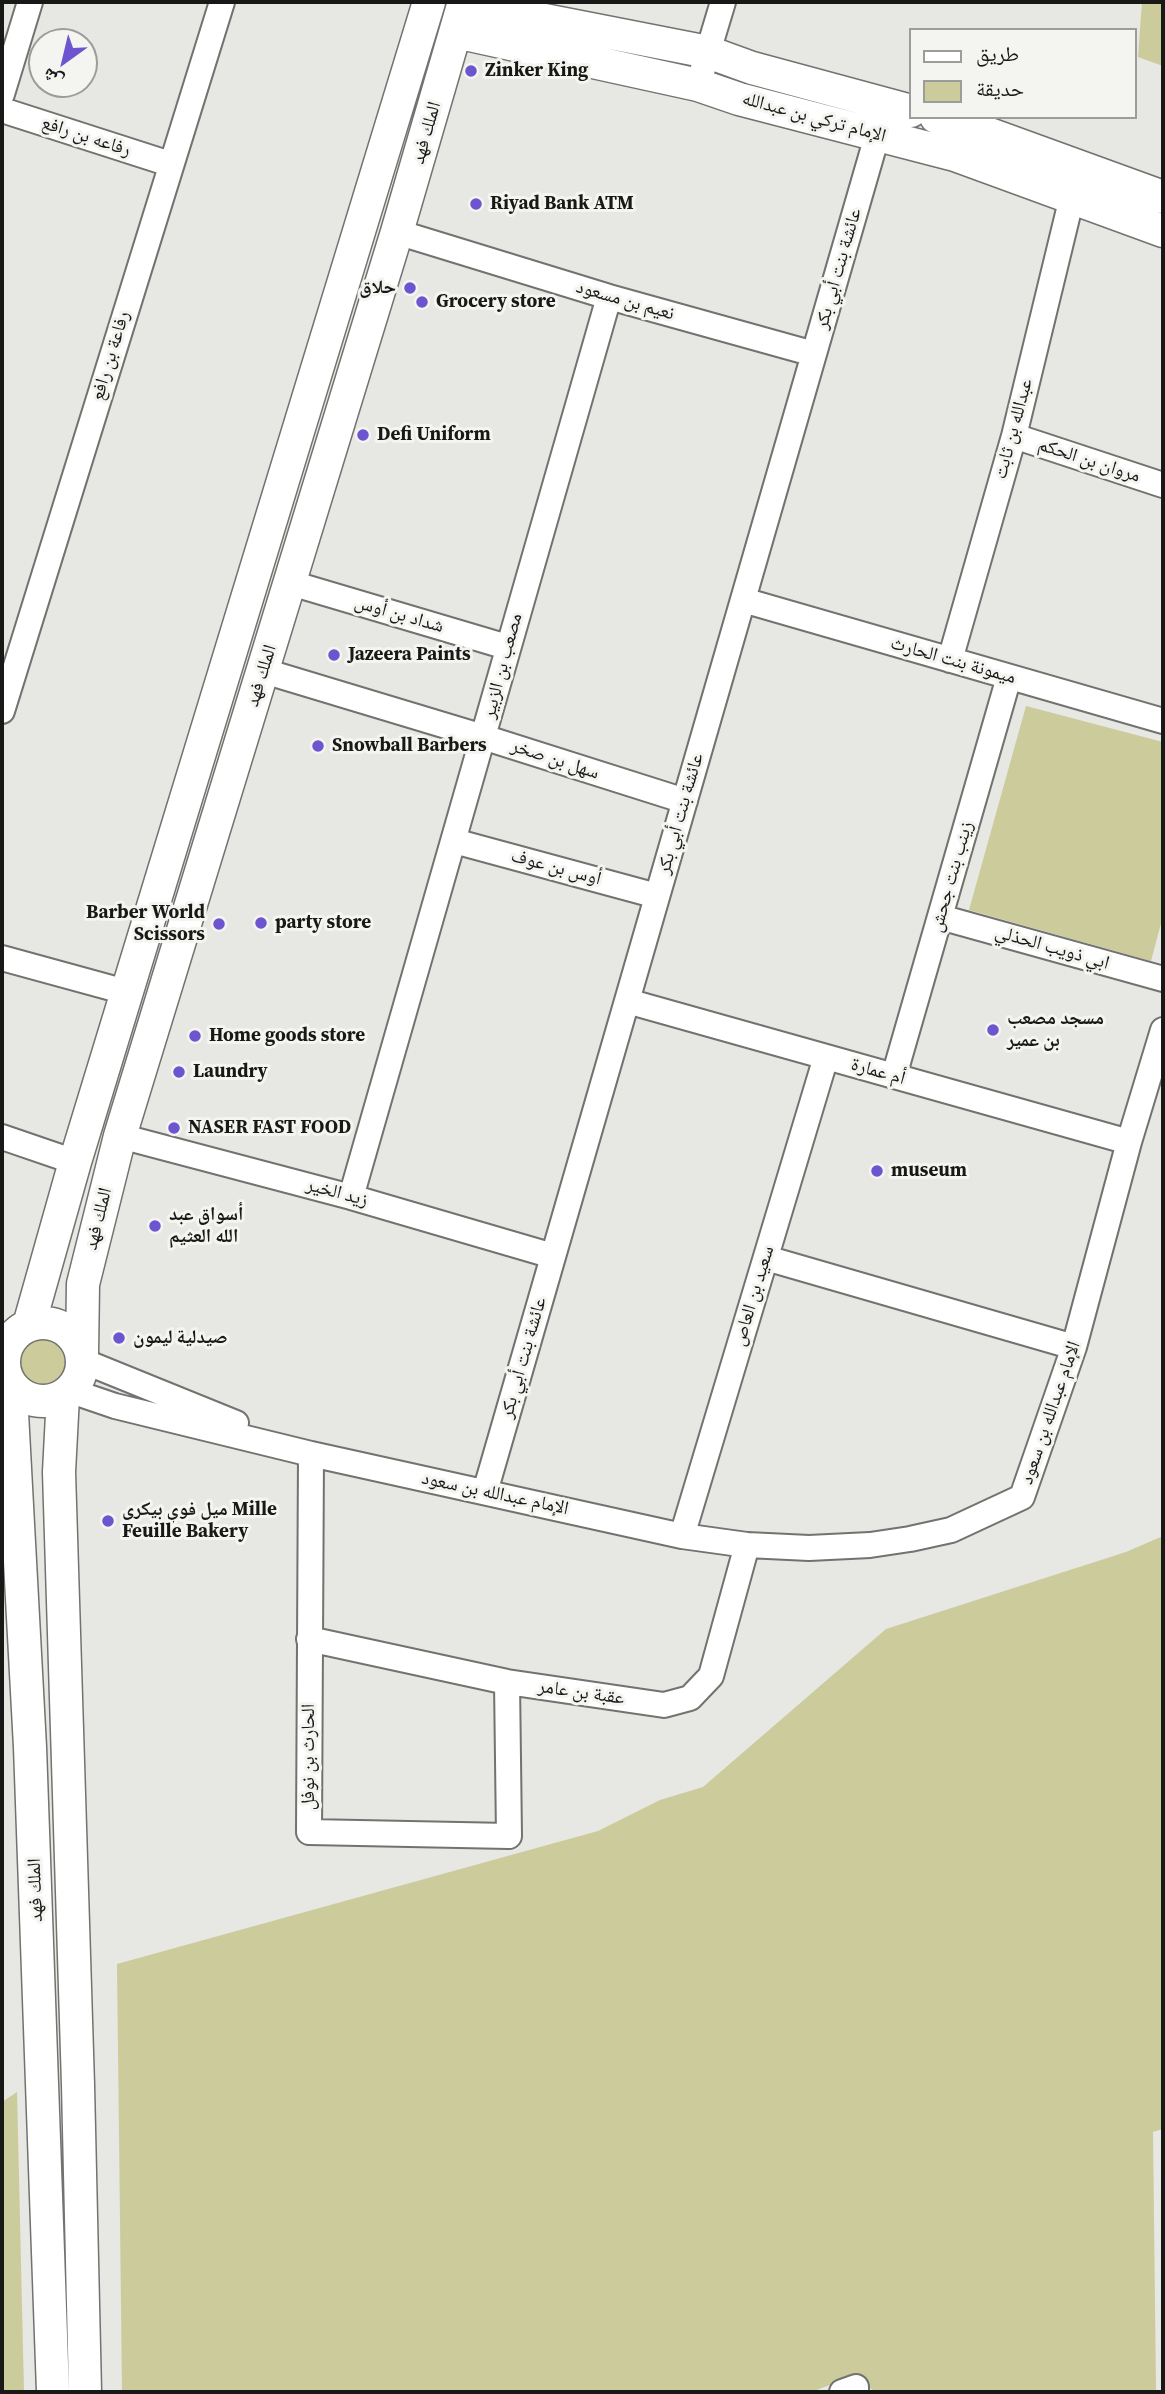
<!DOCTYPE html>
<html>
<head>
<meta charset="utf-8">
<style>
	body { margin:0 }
	#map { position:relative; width:1165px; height:2394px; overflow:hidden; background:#e7e7e3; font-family:"Source Serif 4","Noto Naskh Arabic",serif }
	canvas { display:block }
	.frame { position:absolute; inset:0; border:4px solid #181817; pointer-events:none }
	.legend { position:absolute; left:909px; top:28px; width:228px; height:91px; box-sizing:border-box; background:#f4f4f1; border:2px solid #9c9c9a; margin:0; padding:9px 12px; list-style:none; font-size:21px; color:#181817 }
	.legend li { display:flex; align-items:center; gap:14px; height:35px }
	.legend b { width:35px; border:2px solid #9c9c9a }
	.north { position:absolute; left:28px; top:28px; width:70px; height:70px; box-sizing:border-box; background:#f4f4f1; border:2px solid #9c9c9a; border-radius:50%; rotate:214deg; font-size:19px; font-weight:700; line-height:28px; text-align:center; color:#181817 }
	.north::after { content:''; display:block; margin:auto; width:24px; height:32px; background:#6c55ce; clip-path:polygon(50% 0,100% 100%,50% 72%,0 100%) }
</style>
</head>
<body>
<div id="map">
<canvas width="1165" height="2394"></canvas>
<div class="frame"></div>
<ul class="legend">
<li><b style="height:9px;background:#fff"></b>طريق</li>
<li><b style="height:19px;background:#cbcb9b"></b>حديقة</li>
</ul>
<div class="north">ش</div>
</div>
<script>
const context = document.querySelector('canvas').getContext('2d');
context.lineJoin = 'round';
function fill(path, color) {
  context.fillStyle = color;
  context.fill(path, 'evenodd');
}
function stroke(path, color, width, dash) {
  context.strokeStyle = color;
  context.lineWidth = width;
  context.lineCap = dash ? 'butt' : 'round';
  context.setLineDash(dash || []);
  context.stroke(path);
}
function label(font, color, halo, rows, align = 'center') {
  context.font = font + ' "Source Serif 4","Noto Naskh Arabic",serif';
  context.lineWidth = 6;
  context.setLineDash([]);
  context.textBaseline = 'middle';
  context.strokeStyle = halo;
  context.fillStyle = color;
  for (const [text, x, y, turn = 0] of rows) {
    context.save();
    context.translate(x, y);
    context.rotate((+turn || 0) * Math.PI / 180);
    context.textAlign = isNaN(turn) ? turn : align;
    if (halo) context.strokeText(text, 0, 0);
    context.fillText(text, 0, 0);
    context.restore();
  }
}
fill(new Path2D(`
	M 1142,2 L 1163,2 L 1163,66 L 1138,57 Z
	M 1026,706 L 1163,742 L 1163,916 L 1151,961 L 969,910 Z
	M16 1364a27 27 0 1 1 54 0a27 27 0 1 1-54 0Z
	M 1163,1536 L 1163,2129 L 1153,2132 L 1156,2392 L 875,2392 L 854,2376 L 811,2392 L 122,2392 L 117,1964 L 598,1831 L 660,1800 L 703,1787 L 886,1629 L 1126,1552 Z
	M 17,2092 L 24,2392 L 2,2392 L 2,2102 Z`), '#cbcb9b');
const minor = new Path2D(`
	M 698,85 L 723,2
	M 2,94 L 30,2
	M 2,110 L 170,164
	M 397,232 L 609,297 L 814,354
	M 1014,436 L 1163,485
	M 291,583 L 507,647
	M 743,600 L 1163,721
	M 950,660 L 1014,436 L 1072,197
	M 264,671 L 483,737 L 685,801
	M 2,711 L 222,2
	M 454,841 L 657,896
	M 940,917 L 1163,979
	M 2,958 L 126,992
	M 627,1001 L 1129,1142
	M 894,1076 L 1009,677
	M 120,1136 L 351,1197 L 553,1256
	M 2,1137 L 75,1162
	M 351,1197 L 609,297
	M 766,1258 L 1074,1347
	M 83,1361 L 236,1423
	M 71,1391 L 115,1406 L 311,1454 L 682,1536 L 747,1545 L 809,1548 L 870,1545 L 910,1539 L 951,1530 L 1022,1497 L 1074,1347 L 1129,1142 L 1163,1030
	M 311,1454 L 309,1832 L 509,1836 L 507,1682
	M 485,1492 L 877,136
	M 682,1536 L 826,1057
	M 309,1639 L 507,1682 L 664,1705 L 690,1698 L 711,1676 L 747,1545
	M 842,2392 L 856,2387 L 856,2392`);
const tertiary = new Path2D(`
	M 463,4 L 708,52 L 752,68 L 911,111
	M 456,32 L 698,85 L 739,99 L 955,155 L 1163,231
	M 936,117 L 962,124 L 1163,197
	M4 1362a39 39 0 1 1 78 0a39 39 0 1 1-78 0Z
	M 29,1325 L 75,1162 L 429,2
	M 82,1353 L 83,1284 L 120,1136 L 397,232 L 464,2
	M 14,1388 L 12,1413 L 30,1747 L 53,2392
	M 63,1396 L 59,1472 L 78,2085 L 85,2392`);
stroke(minor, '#72726f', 28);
stroke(tertiary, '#72726f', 35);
stroke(minor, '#fff', 24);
stroke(tertiary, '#fff', 32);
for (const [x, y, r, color] of [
	[471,71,7,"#6c55ce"],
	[476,204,7,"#6c55ce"],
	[410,288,7,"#6c55ce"],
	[422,302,7,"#6c55ce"],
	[363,435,7,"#6c55ce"],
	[334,655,7,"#6c55ce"],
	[318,746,7,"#6c55ce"],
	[261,923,7,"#6c55ce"],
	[219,924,7,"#6c55ce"],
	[993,1030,7,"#6c55ce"],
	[195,1036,7,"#6c55ce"],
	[179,1072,7,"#6c55ce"],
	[174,1128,7,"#6c55ce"],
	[877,1171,7,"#6c55ce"],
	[155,1226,7,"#6c55ce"],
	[119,1338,7,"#6c55ce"],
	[108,1521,7,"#6c55ce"]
]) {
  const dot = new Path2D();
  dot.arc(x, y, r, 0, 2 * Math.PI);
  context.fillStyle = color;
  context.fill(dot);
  stroke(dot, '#f4f4f1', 2.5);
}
label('bold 19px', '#181817', '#f4f4f1', [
	["Zinker King",485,71],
	["Riyad Bank ATM",490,204],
	["حلاق",396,288,"right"],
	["Grocery store",436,302],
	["Defi Uniform",377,435],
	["Jazeera Paints",348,655],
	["Snowball Barbers",332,746],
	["Barber World",205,913,"right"],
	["Scissors",205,935,"right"],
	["party store",275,923],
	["مسجد مصعب",1007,1019],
	["بن عمير",1007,1041],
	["Home goods store",209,1036],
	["Laundry",193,1072],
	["NASER FAST FOOD",188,1128],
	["museum",891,1171],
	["أسواق عبد",169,1215],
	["الله العثيم",169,1237],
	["صيدلية ليمون",133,1338],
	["ميل فوي بيكري Mille",122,1510],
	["Feuille Bakery",122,1532]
], 'left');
label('19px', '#181817', '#f4f4f1', [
	["الإمام تركي بن عبدالله",814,118,15],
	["الملك فهد",427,133,-74],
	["رفاعه بن رافع",86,137,18],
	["عائشة بنت أبي بكر",839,269,-74],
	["نعيم بن مسعود",625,301,16],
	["رفاعة بن رافع",111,356,-73],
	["عبدالله بن ثابت",1014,429,-75],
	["مروان بن الحكم",1089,461,18],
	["شداد بن أوس",399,615,16],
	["ميمونة بنت الحارث",953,661,16],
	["مصعب بن الزبير",503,666,-75],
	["الملك فهد",262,676,-73],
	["سهل بن صخر",555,760,18],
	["عائشة بنت أبي بكر",681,814,-74],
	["أوس بن عوف",556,868,15],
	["زينب بنت جحش",952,877,-74],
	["ابي ذويب الحذلي",1052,948,16],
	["أم عمارة",878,1072,16],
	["زيد الخير",337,1193,15],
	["الملك فهد",99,1219,-76],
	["سعيد بن العاص",754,1296,-73],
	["عائشة بنت أبي بكر",524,1358,-74],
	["الإمام عبدالله بن سعود",1051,1413,-71],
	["الإمام عبدالله بن سعود",495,1494,12],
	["عقبة بن عامر",581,1693,8],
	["الحارث بن نوفل",309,1757,-90],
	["الملك فهد",36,1890,-92]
]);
</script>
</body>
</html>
